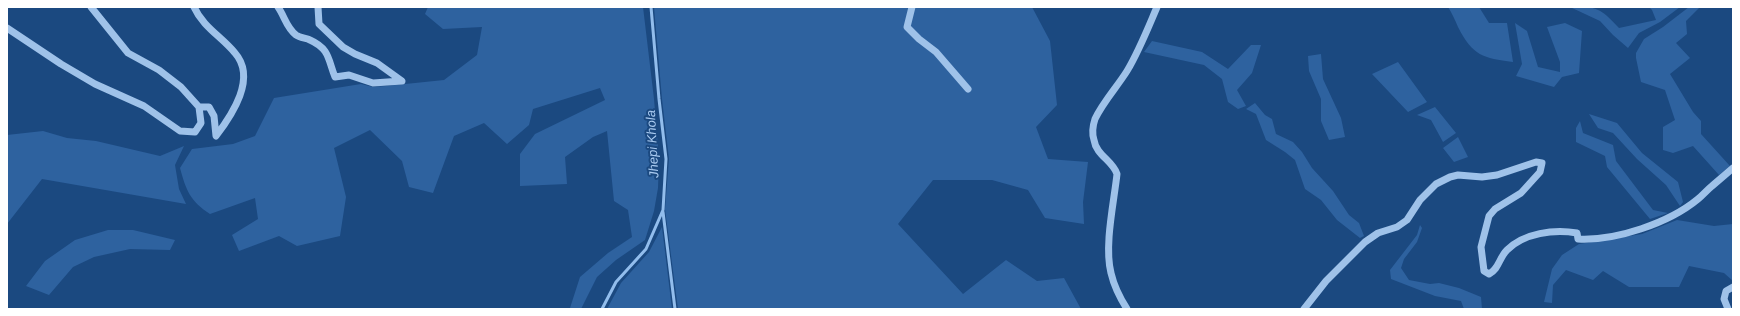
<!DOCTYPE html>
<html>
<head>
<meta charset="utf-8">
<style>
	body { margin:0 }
	#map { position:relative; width:1740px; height:316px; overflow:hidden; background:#1b4980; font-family:Arial,sans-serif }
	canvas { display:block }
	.frame { position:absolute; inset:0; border:8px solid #fff; pointer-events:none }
</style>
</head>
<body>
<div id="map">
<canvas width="1740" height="316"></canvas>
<div class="frame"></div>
</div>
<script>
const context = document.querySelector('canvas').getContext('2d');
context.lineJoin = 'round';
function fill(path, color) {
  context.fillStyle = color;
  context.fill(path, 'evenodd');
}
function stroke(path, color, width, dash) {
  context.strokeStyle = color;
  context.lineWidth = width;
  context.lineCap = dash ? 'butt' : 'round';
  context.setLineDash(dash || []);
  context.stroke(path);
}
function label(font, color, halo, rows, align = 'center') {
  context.font = font + ' Arial,sans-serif';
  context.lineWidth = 4;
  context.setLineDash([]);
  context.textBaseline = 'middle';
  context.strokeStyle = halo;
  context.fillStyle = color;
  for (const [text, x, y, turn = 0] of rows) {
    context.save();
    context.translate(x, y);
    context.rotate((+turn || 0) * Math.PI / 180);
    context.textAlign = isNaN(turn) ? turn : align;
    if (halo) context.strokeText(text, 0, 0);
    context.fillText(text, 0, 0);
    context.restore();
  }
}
fill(new Path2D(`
	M 428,7 L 643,7 L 654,99 L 659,159 L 658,188 L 654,211 L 645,240 L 616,260 L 597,277 L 581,309 L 568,309 L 570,308 L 580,277 L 608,253 L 632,237 L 628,210 L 614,201 L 607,131 L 593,137 L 565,157 L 567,184 L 520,186 L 520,154 L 535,134 L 605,100 L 600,88 L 533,109 L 529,125 L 507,144 L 484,123 L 454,136 L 433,193 L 409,187 L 402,161 L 370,130 L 334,148 L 346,197 L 340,236 L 297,246 L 279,236 L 239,251 L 232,235 L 258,219 L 255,198 L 210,214 C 190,201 186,190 180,168 L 192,149 L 233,144 L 255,136 L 274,98 L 361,84 L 373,87 L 386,86 L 444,80 L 477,55 L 482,27 L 443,29 L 425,14 Z
	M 654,7 L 1032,7 L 1050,41 L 1057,105 L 1036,127 L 1048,159 L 1088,162 L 1083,202 L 1084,224 L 1045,218 L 1028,190 L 992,180 L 933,180 L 898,224 L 963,294 L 1006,260 L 1037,281 L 1064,278 L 1081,309 L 678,309 L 665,209 L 669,159 L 662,99 Z
	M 1448,7 L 1479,7 L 1489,23 L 1507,23 L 1513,62 C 1483,58 1473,56 1458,27 C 1455,20 1452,13 1448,7 Z
	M 1570,7 C 1598,7 1599,7 1619,28 L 1656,20 L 1652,10 L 1649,7 L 1680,7 L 1660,22 L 1639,33 L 1628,48 L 1613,35 L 1600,21 Z
	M 1689,7 L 1699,8 L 1686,21 L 1687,34 L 1676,43 L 1690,58 L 1670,74 L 1693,112 L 1701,121 L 1701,134 L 1730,166 L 1719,175 L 1693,146 L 1673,153 L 1663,150 L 1663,127 L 1675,120 L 1665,90 L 1641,82 L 1636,58 L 1636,53 L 1644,39 L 1663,27 Z
	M 1515,23 L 1527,31 L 1538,67 L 1560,72 L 1560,62 L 1547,27 L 1565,23 L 1582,31 L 1579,73 L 1562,77 L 1554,87 L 1516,76 L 1522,64 Z
	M 1152,41 L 1202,52 L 1228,69 L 1251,45 L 1261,45 L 1252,73 L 1237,90 L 1246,106 L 1238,109 L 1228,102 L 1222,79 L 1204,65 L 1144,52 Z
	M 1321,54 L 1323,79 L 1341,118 L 1345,137 L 1329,140 L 1321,121 L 1321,99 L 1309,71 L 1308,56 Z
	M 1398,62 L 1427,102 L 1408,112 L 1372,74 Z
	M 1255,103 L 1265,115 L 1272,119 L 1276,134 L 1293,142 L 1302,152 L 1312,168 L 1333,191 L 1349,215 L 1359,223 L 1364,236 L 1360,238 L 1337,220 L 1321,200 L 1305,189 L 1295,160 L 1285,152 L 1266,140 L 1256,114 L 1246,109 Z
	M 1435,107 L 1456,133 L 1443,142 L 1431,120 L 1417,115 Z
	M 1589,114 L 1617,123 L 1642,153 L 1678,182 L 1683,202 L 1680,206 L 1666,185 L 1637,159 L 1613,133 L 1598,128 Z
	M 1580,121 L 1583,133 L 1613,145 L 1616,161 L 1653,210 L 1668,213 L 1650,219 L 1607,167 L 1605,156 L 1576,142 L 1576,128 Z
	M 43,131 L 67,138 L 96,141 L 160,156 L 184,146 L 175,165 L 179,189 L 186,204 L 42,179 L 7,224 L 7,135 Z
	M 1458,137 L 1468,157 L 1454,162 L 1443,148 Z
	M 1677,220 L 1714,226 L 1733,224 L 1733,281 L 1724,273 L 1689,266 L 1679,287 L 1629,287 L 1603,271 L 1593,280 L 1566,270 L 1553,285 L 1552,303 L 1544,302 L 1552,269 L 1562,255 L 1579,244 L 1642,234 Z
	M 1420,225 L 1422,228 L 1417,242 L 1404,259 L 1401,268 L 1409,280 L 1430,284 L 1439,283 L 1459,288 L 1481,297 L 1482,309 L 1464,309 L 1461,301 L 1435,296 L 1391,279 L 1390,270 L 1417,235 Z
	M 662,227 L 672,309 L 607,309 L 621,283 L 649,252 Z
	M 108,230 L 133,230 L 175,240 L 170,250 L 130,249 L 94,257 L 73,267 L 49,295 L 26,286 L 45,261 L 75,240 Z`), '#2e629f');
stroke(new Path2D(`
	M 663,212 L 675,309
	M 602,309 L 616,282 L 646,249 L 663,210 L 666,159 L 659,99 L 651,7`), '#92bdec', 3);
stroke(new Path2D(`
	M 194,7 C 203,27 222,37 235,53 C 257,78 232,115 216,136 L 214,116 L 209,107 L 199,107
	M 278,7 C 285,17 286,27 296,35 C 300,38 306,38 310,40 C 330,49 328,60 335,77 L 349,75 L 373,83 L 402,81 L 377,63 L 355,54 L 343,47 L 319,24 L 318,7
	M 912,7 L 907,27 L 919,39 L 936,52 L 968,89
	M 7,28 L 61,64 L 95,84 L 144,106 L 180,131 L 195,132 L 201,123 L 199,107 L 181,87 L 159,70 L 128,53 L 91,7
	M 1127,309 C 1120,298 1114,286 1111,273 C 1104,246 1114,202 1117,174 C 1113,161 1096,155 1094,140 C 1092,134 1093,125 1095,119 C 1103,102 1117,87 1127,71 C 1139,51 1148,28 1157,7
	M 1304,309 L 1326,281 L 1365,242 L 1378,233 L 1397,227 L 1407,220 L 1420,200 L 1436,184 L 1450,177 L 1458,175 L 1482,177 L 1497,175 L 1536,162 L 1542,163 L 1540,172 L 1521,193 L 1495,209 L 1489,216 L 1481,247 L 1484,271 L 1489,274 C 1499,269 1499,258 1507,250 C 1524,233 1554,229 1577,233 L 1578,239 C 1616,241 1669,223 1698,199 C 1703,195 1707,190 1712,186 C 1719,180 1726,174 1733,168
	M 1728,309 L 1724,299 L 1726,291 L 1733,287`), '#9fc2e9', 7);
label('italic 13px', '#aacbf1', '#1b4980', [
	["Jhepi Khola",653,144,-93]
]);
</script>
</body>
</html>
